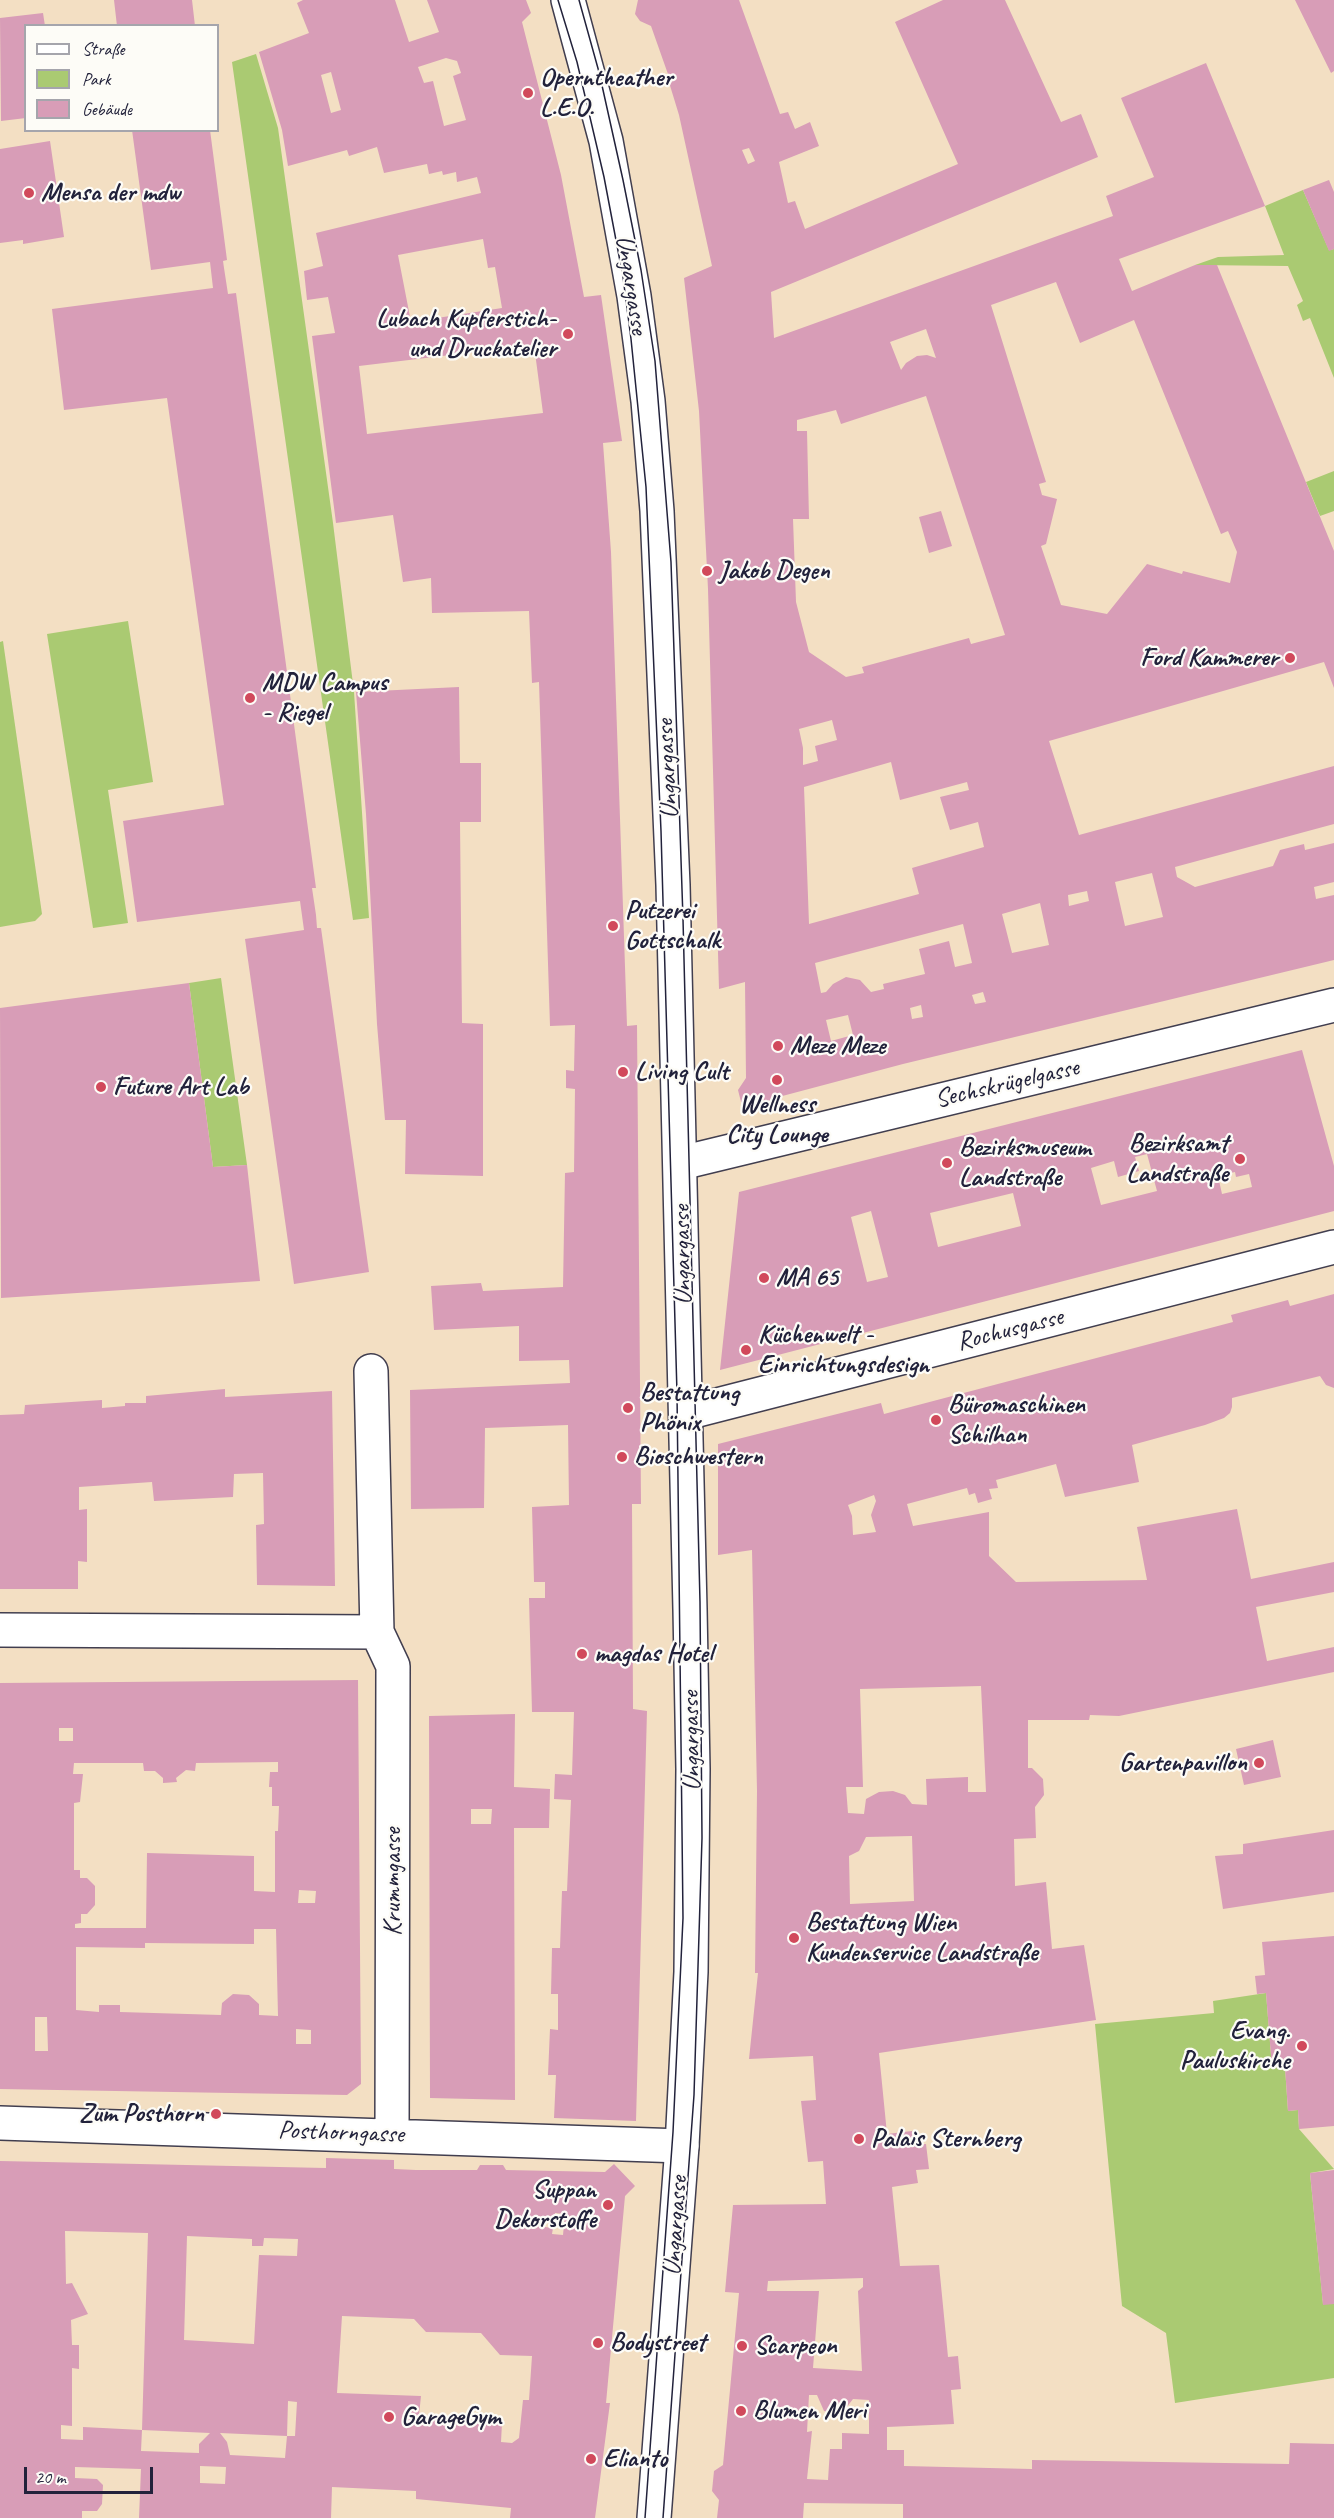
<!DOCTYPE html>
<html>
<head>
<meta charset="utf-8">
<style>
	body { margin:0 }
	#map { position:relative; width:1334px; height:2518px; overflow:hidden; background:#f3dfc3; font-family:Caveat,sans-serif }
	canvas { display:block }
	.legend { position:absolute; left:24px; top:24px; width:195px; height:108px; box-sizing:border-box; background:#fdfcf7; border:2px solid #a5a5ac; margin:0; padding:8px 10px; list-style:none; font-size:18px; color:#22223b }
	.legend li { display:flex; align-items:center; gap:12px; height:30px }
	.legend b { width:30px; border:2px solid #a5a5ac }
	.scale { position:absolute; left:24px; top:2467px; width:129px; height:27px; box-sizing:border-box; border:3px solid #22223b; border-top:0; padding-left:8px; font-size:18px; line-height:21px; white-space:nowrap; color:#22223b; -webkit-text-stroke:4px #fdfcf7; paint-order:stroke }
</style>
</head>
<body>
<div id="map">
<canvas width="1334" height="2518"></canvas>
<ul class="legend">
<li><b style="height:8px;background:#fff"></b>Straße</li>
<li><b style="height:16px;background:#aaca72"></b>Park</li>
<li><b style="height:16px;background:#d89db7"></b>Gebäude</li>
</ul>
<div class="scale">20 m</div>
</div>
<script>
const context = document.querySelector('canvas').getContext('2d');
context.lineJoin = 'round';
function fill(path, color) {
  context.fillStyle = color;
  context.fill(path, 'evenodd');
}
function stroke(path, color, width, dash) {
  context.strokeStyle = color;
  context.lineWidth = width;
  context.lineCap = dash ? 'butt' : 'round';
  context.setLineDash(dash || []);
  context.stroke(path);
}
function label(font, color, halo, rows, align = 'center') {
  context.font = font + ' Caveat,sans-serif';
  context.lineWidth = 4.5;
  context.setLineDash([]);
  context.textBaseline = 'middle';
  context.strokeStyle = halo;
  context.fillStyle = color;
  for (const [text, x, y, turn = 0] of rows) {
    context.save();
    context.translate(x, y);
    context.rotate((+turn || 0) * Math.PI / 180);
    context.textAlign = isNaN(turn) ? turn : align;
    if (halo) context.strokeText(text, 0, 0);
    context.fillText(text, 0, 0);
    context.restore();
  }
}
fill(new Path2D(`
	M 256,54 L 278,128 L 333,523 L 354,692 L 369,918 L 353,920 L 232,62 Z
	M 1303,190 L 1329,250 L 1334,249 L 1334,378 L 1310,318 L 1303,321 L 1297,305 L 1303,301 L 1288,266 L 1195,265 L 1218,257 L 1284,255 L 1265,206 Z
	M 1334,471 L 1334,511 L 1320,516 L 1306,482 Z
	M 128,621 L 153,782 L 108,790 L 128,923 L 93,928 L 47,634 Z
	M 3,641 L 42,914 L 35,921 L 0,927 L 0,642 Z
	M 221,978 L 247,1165 L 213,1167 L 189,983 Z
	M 1266,1993 L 1272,2067 L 1285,2067 L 1288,2111 L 1298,2110 L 1299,2129 L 1334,2169 L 1310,2173 L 1323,2304 L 1334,2304 L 1334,2378 L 1175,2403 L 1166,2333 L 1122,2306 L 1095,2024 L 1214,2013 L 1213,2001 Z`), '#aaca72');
fill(new Path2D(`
	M 114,0 L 192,0 L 195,26 L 117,26 Z
	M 303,0 L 395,0 L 409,42 L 439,32 L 427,0 L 526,0 L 531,13 L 522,22 L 561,175 L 584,297 L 601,295 L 622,441 L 603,443 L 611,552 L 627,1026 L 637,1025 L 641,1504 L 632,1504 L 633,1709 L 647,1711 L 636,2121 L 554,2118 L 556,2075 L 548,2075 L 550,2029 L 558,2030 L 558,1994 L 551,1994 L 552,1948 L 560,1948 L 562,1891 L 567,1891 L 571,1800 L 554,1799 L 555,1774 L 572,1775 L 574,1712 L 532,1712 L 529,1598 L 545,1598 L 545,1582 L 534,1582 L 532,1507 L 569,1505 L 568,1425 L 485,1428 L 484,1508 L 411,1509 L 410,1390 L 570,1383 L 569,1360 L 519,1361 L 519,1326 L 434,1330 L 431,1286 L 481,1283 L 483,1291 L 563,1287 L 565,1173 L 574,1172 L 575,1089 L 566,1088 L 566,1070 L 574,1071 L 575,1025 L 550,1026 L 539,682 L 532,683 L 529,611 L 432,613 L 431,578 L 403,582 L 393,515 L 336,523 L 312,336 L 335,333 L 328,297 L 307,300 L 304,271 L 323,266 L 316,233 L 481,193 L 477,177 L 457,182 L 456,172 L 443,175 L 442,171 L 429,174 L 427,164 L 384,173 L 377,147 L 349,156 L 347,150 L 288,166 L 282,130 L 259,52 L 309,33 L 297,3 ZM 446,58 L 457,61 L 461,73 L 453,76 L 466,120 L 444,126 L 433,81 L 424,83 L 418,67 ZM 331,72 L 341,110 L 331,113 L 321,75 ZM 483,239 L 488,268 L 495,267 L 502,308 L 411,322 L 398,255 ZM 534,345 L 543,413 L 367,434 L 359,366 Z
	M 638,0 L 739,0 L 780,114 L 788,112 L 795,129 L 810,122 L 819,146 L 779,162 L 788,203 L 795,201 L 805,229 L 958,164 L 895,22 L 943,0 L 1005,0 L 1061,122 L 1081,114 L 1098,157 L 771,292 L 774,338 L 1113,216 L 1106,196 L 1154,177 L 1121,98 L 1206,63 L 1265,206 L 1119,259 L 1132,291 L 1195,265 L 1217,265 L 1334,551 L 1334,688 L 1324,662 L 1049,741 L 1079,835 L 1334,766 L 1334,824 L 1175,867 L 1177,877 L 1195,887 L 1273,866 L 1280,850 L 1304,844 L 1305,850 L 1334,843 L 1334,882 L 1314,887 L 1316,899 L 1334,895 L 1334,960 L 903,1064 L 771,1099 L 762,1108 L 751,1109 L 741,1102 L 738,1090 L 746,1078 L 745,982 L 719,989 L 708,589 L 699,411 L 684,278 L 712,266 L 679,115 L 668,79 L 669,77 L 651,26 L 640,21 L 635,14 ZM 749,148 L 755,161 L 748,164 L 742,150 ZM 1056,282 L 1080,343 L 1134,320 L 1221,534 L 1228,531 L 1237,552 L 1230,583 L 1183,571 L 1182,574 L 1147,564 L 1107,614 L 1061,605 L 1041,546 L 1046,544 L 1057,499 L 1042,495 L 1039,484 L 1046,482 L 991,305 ZM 926,329 L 936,358 L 927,355 L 917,356 L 906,363 L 901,370 L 890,342 ZM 926,396 L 1005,635 L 971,644 L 969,638 L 862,667 L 864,673 L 846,677 L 809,652 L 796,602 L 793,519 L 809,519 L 807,431 L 797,431 L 797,420 L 836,410 L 841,424 ZM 832,720 L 837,740 L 815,746 L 818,761 L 803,765 L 803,748 L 799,729 ZM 891,762 L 900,800 L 967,782 L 969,790 L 940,797 L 950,830 L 978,822 L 984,847 L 912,868 L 919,894 L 809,924 L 804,787 ZM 1152,873 L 1163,917 L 1125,926 L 1115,882 ZM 1087,891 L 1089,901 L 1069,906 L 1068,895 ZM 1040,903 L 1049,945 L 1012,953 L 1002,914 ZM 963,924 L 972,963 L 955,967 L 949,941 L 919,949 L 925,974 L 883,984 L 884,989 L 871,992 L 860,980 L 846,977 L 833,984 L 826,992 L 821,993 L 815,963 ZM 983,992 L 986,1002 L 975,1004 L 972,995 ZM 921,1005 L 923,1017 L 912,1019 L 910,1008 ZM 848,1015 L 853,1035 L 831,1041 L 826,1020 Z
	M 1295,0 L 1334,0 L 1334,71 L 1331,73 Z
	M 43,13 L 45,26 L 26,26 L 26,118 L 1,121 L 0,18 Z
	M 132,130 L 210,130 L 227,260 L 223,261 L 224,268 L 228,294 L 236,293 L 316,888 L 312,888 L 316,915 L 317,928 L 321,928 L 369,1272 L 294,1284 L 245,939 L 304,930 L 300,901 L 137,922 L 123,821 L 224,805 L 167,398 L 64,410 L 52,309 L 213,288 L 210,262 L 151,270 Z
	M 50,141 L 64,237 L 23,244 L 23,240 L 0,243 L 0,149 Z
	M 1329,180 L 1334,192 L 1334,249 L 1329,251 L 1303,190 Z
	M 941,511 L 952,546 L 929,553 L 919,517 Z
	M 459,687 L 460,763 L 481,763 L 481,822 L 460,822 L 462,1023 L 483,1024 L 483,1176 L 405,1174 L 406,1120 L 385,1120 L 377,1024 L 366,814 L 356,692 Z
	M 189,983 L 213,1167 L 247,1165 L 260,1281 L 1,1298 L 0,1008 Z
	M 1302,1050 L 1334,1166 L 1334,1211 L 720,1370 L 739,1192 ZM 1147,1154 L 1157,1191 L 1101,1205 L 1091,1168 L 1114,1161 L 1118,1177 L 1139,1171 L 1135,1157 ZM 1235,1172 L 1236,1177 L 1249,1174 L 1252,1187 L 1222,1194 L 1218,1176 ZM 1013,1193 L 1021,1226 L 938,1247 L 930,1213 ZM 871,1211 L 888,1277 L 867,1282 L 851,1217 Z
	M 1334,1294 L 1334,1388 L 1326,1385 L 1320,1376 L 1232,1398 L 1232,1407 L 1230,1413 L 1224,1418 L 1205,1425 L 1132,1445 L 1139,1482 L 1065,1497 L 1056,1464 L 996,1480 L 998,1488 L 989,1489 L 992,1499 L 978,1503 L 975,1493 L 969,1495 L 967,1488 L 907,1504 L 913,1526 L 989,1512 L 989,1556 L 1016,1582 L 1147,1580 L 1137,1527 L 1237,1509 L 1251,1579 L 1334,1562 L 1334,1592 L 1256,1607 L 1267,1661 L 1334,1647 L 1334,1672 L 1119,1716 L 1090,1715 L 1089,1720 L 1028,1720 L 1028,1768 L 1032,1768 L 1043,1779 L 1044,1795 L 1035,1807 L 1036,1838 L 1014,1839 L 1015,1886 L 1046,1882 L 1052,1949 L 1084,1945 L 1096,2020 L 879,2053 L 887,2134 L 912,2131 L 914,2145 L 926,2144 L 929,2169 L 916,2170 L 918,2183 L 892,2187 L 900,2266 L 939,2265 L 948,2357 L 958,2356 L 961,2389 L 951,2390 L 954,2424 L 887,2427 L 887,2450 L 904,2450 L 904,2466 L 1032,2469 L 1032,2460 L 1289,2464 L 1290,2443 L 1334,2444 L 1334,2518 L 903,2518 L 903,2504 L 804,2503 L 803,2518 L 717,2518 L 719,2500 L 712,2491 L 714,2471 L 723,2465 L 739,2293 L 725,2292 L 733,2205 L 826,2204 L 823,2161 L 808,2162 L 801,2101 L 816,2100 L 813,2056 L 749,2059 L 758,1973 L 755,1973 L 757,1791 L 752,1550 L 718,1555 L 718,1444 L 881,1403 L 884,1414 L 1233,1322 L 1231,1315 L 1288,1300 L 1290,1306 ZM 874,1495 L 876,1501 L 871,1515 L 876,1532 L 853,1535 L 852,1516 L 848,1505 ZM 981,1686 L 986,1792 L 968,1792 L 968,1777 L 926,1779 L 927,1805 L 912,1804 L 905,1795 L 893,1791 L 879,1792 L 866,1799 L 864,1814 L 848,1813 L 846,1787 L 863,1787 L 860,1689 ZM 912,1836 L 914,1901 L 850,1904 L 849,1856 L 859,1851 L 866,1837 ZM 863,2278 L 863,2287 L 858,2291 L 862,2371 L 813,2368 L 819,2291 L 767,2291 L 768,2281 ZM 809,2395 L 817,2395 L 824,2411 L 832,2413 L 843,2412 L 853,2399 L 869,2400 L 869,2434 L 842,2433 L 842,2449 L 830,2449 L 828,2480 L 807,2479 L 812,2431 L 807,2432 Z
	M 225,1389 L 225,1397 L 332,1391 L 335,1586 L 257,1585 L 256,1525 L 264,1524 L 263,1473 L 234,1474 L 233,1497 L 154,1501 L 152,1482 L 79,1487 L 79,1510 L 87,1509 L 87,1562 L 78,1561 L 78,1589 L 0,1589 L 0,1415 L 24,1414 L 25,1405 L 102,1400 L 102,1408 L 125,1406 L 125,1403 L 146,1403 L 146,1396 Z
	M 358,1680 L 361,2084 L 347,2095 L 0,2089 L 0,1683 ZM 59,1728 L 73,1728 L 73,1741 L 59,1741 ZM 278,1762 L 278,1772 L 270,1772 L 269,1787 L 272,1787 L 272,1806 L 279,1806 L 278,1831 L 275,1831 L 275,1892 L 254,1891 L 254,1856 L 147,1853 L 146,1928 L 75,1928 L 75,1924 L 81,1923 L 81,1914 L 87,1914 L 95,1905 L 95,1886 L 87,1878 L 80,1878 L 80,1870 L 74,1870 L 74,1803 L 80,1802 L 83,1774 L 73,1774 L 74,1763 L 143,1763 L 144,1771 L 155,1771 L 163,1778 L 163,1783 L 177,1782 L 176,1778 L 186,1770 L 195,1771 L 196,1763 ZM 299,1890 L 316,1891 L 315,1903 L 298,1903 ZM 254,1929 L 276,1929 L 278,2016 L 259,2015 L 259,2004 L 249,1995 L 233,1994 L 222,2003 L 221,2015 L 120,2012 L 120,2005 L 99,2005 L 99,2012 L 76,2010 L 76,1947 L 145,1948 L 145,1943 L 254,1944 ZM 35,2017 L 47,2017 L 48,2051 L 35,2051 ZM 296,2029 L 311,2030 L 311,2044 L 296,2044 Z
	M 515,1714 L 514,1787 L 550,1789 L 549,1828 L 514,1828 L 515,2100 L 430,2098 L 429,1716 ZM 471,1809 L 492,1809 L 491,1824 L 471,1824 Z
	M 1273,1740 L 1281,1777 L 1244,1785 L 1236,1749 Z
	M 1334,1830 L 1334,1892 L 1223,1909 L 1215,1856 L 1243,1854 L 1243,1844 Z
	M 1334,1936 L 1334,2126 L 1299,2129 L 1298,2110 L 1288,2111 L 1285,2067 L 1272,2068 L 1266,1993 L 1257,1994 L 1255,1976 L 1265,1975 L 1262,1942 Z
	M 326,2158 L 394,2160 L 394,2169 L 416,2170 L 477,2170 L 480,2165 L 503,2165 L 506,2170 L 605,2172 L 614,2164 L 635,2186 L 625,2196 L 606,2403 L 610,2403 L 595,2518 L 510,2518 L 511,2508 L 416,2499 L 416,2491 L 332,2487 L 331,2518 L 139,2518 L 141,2469 L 75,2467 L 75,2478 L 97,2479 L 103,2485 L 102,2504 L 97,2511 L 82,2511 L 82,2518 L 0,2518 L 0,2161 L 326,2168 ZM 555,2213 L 565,2214 L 563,2235 L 552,2234 L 553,2228 L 537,2226 L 538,2218 L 554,2219 ZM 65,2231 L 148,2233 L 142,2430 L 210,2433 L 199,2444 L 199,2453 L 141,2451 L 142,2430 L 83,2427 L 83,2440 L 61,2439 L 61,2425 L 72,2426 L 72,2368 L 79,2369 L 79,2345 L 72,2345 L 71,2320 L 88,2314 L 72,2283 L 66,2284 ZM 187,2236 L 252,2239 L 252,2246 L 263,2246 L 264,2238 L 298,2239 L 297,2256 L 259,2255 L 254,2344 L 184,2340 ZM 342,2316 L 414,2319 L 426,2332 L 481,2333 L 500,2355 L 532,2356 L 529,2400 L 523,2400 L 519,2438 L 512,2443 L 501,2442 L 502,2423 L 419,2415 L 421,2396 L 337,2393 ZM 288,2401 L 297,2402 L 295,2436 L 287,2436 ZM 220,2433 L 287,2436 L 285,2458 L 230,2455 L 227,2442 ZM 200,2466 L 226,2467 L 225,2484 L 200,2483 Z
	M 1334,2170 L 1334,2304 L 1323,2305 L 1310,2173 Z`), '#d89db7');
const minor = new Path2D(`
	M 681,1163 L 1334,1005
	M 371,1371 L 377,1632
	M 686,1413 L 1334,1247
	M 0,1630 L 377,1632 L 393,1666 L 392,2135
	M 0,2123 L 682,2146`);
const major = new Path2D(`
	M 568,0 L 606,141 L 634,296 L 648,401 L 657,511 L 673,885 L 690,1609 L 693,1769 L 691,1972 L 682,2146 L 654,2518`);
stroke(minor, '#413e4f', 36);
stroke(major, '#413e4f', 36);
stroke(minor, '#fff', 33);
stroke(major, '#fff', 33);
stroke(new Path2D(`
	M 558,0 L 577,62 L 604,177 L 623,277 L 631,339 L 646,487 L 661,831 L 677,1393 L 683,1918 L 673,2132 L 645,2518
	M 579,0 L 599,72 L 623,180 L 641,270 L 655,361 L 671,562 L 683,919 L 700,1602 L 702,1838 L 694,2095 L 663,2518`), '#22223b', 1.5);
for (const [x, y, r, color] of [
	[528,93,6,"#d1495b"],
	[29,193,6,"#d1495b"],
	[568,334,6,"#d1495b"],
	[707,571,6,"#d1495b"],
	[1290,658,6,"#d1495b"],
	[250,698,6,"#d1495b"],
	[613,926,6,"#d1495b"],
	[778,1046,6,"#d1495b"],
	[623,1072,6,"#d1495b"],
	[777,1080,6,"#d1495b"],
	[101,1087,6,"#d1495b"],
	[1240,1159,6,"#d1495b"],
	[947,1163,6,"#d1495b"],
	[764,1278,6,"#d1495b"],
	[746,1350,6,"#d1495b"],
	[628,1408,6,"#d1495b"],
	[936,1420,6,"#d1495b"],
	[622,1457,6,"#d1495b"],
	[582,1654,6,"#d1495b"],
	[1259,1763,6,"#d1495b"],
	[794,1938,6,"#d1495b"],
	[1302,2046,6,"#d1495b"],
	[216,2114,6,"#d1495b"],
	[859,2139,6,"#d1495b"],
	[608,2205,6,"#d1495b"],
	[598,2343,6,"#d1495b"],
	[742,2346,6,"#d1495b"],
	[741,2411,6,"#d1495b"],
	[389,2417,6,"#d1495b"],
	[591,2459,6,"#d1495b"]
]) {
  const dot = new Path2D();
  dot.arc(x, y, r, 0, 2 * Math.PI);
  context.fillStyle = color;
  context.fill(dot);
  stroke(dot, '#fdfcf7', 2);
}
label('bold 26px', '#22223b', '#fdfcf7', [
	["Operntheather",540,78],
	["L.E.O.",540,108],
	["Mensa der mdw",41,193],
	["Lubach Kupferstich-",556,319,"right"],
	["und Druckatelier",556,349,"right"],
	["Jakob Degen",719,571],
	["Ford Kammerer",1278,658,"right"],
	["MDW Campus",262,683],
	["- Riegel",262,713],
	["Putzerei",625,911],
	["Gottschalk",625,941],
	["Meze Meze",790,1046],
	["Living Cult",635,1072],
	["Future Art Lab",113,1087],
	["Wellness",777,1105,"center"],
	["City Lounge",777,1135,"center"],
	["Bezirksamt",1228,1144,"right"],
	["Landstraße",1228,1174,"right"],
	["Bezirksmuseum",959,1148],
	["Landstraße",959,1178],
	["MA 65",776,1278],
	["Küchenwelt -",758,1335],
	["Einrichtungsdesign",758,1365],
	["Bestattung",640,1393],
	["Phönix",640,1423],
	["Büromaschinen",948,1405],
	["Schilhan",948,1435],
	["Bioschwestern",634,1457],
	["magdas Hotel",594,1654],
	["Gartenpavillon",1247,1763,"right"],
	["Bestattung Wien",806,1923],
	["Kundenservice Landstraße",806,1953],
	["Evang.",1290,2031,"right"],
	["Pauluskirche",1290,2061,"right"],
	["Zum Posthorn",204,2114,"right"],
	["Palais Sternberg",871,2139],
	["Suppan",596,2190,"right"],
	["Dekorstoffe",596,2220,"right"],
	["Bodystreet",610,2343],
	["Scarpeon",754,2346],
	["Blumen Meri",753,2411],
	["GarageGym",401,2417],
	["Elianto",603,2459]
], 'left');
label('26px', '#22223b', '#fdfcf7', [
	["Ungargasse",631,285,81],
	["Ungargasse",668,769,-93],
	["Sechskrügelgasse",1007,1084,-13],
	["Ungargasse",683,1255,-91],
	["Rochusgasse",1010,1330,-14],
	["Ungargasse",692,1741,-91],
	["Krummgasse",393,1882,-90],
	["Posthorngasse",341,2133,2],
	["Ungargasse",676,2226,-86]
]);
</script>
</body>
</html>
